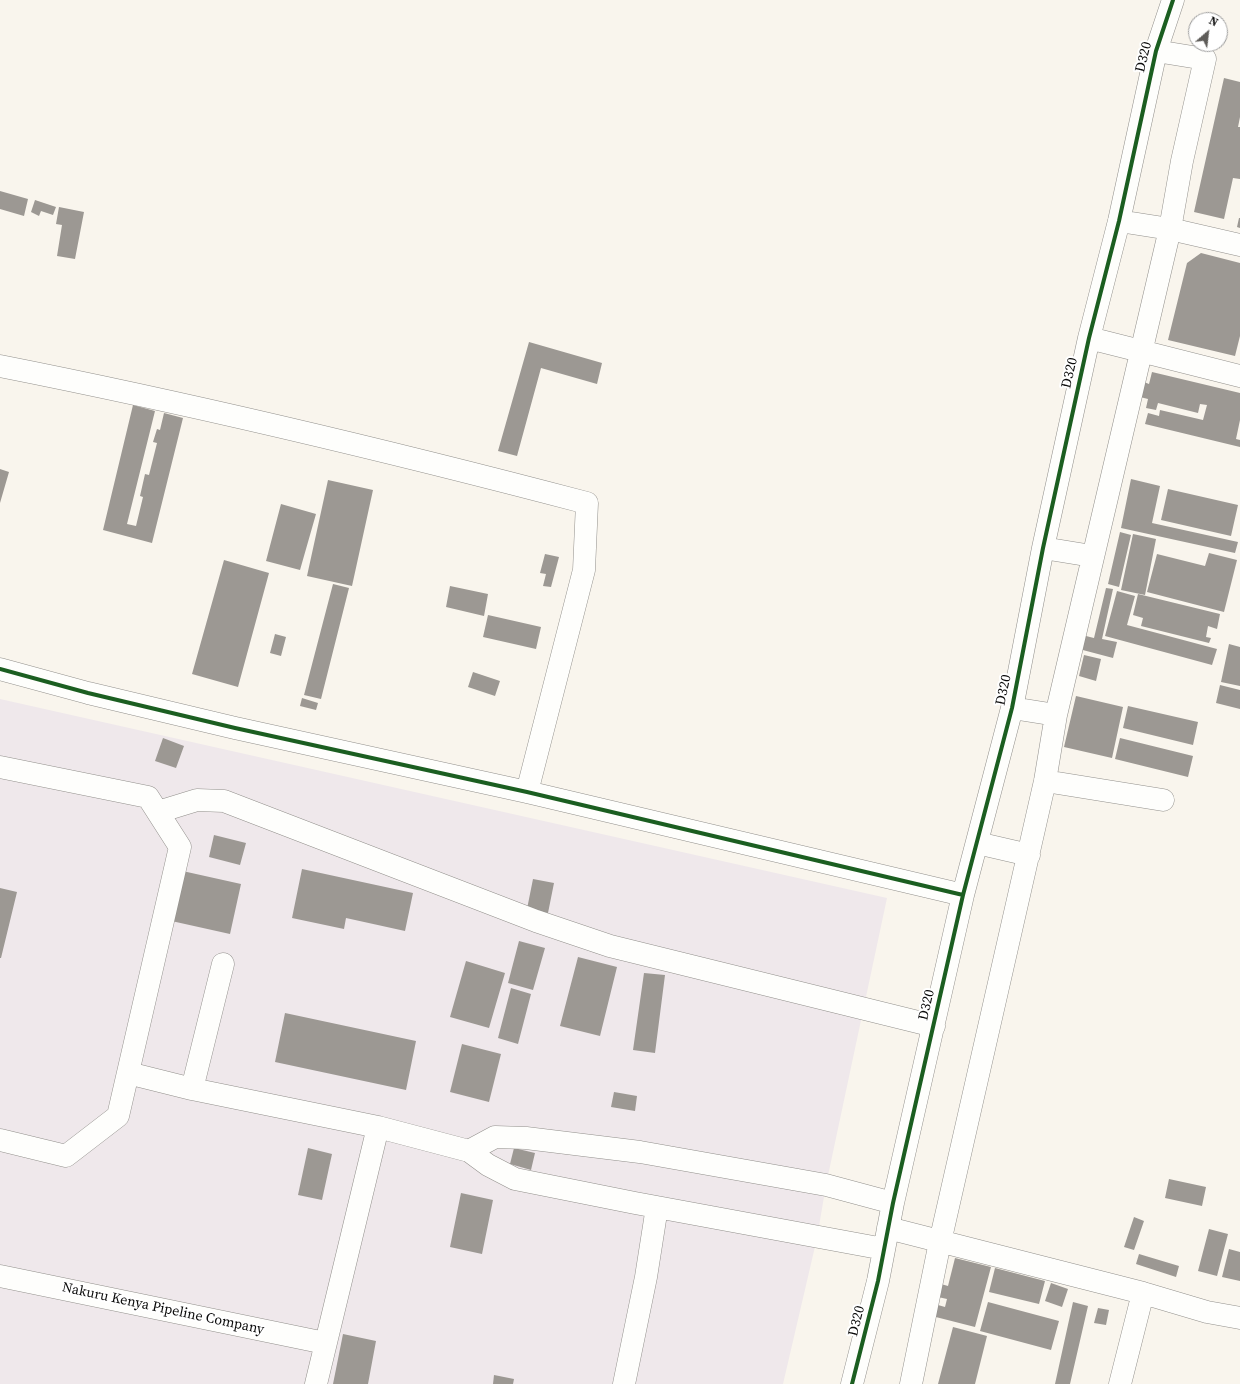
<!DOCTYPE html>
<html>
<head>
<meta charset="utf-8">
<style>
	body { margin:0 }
	#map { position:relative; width:1240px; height:1384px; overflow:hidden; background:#f9f5ed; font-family:"Source Serif 4",serif }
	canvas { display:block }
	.north { position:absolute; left:1188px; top:12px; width:40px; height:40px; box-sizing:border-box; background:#fff; border:1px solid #9d9d9d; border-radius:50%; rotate:28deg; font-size:11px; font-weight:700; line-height:16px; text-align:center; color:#0a0a0a }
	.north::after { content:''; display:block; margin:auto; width:14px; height:18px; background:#5e5c59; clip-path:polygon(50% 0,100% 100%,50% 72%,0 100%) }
</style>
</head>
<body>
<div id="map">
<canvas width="1240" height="1384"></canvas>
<div class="north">N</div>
</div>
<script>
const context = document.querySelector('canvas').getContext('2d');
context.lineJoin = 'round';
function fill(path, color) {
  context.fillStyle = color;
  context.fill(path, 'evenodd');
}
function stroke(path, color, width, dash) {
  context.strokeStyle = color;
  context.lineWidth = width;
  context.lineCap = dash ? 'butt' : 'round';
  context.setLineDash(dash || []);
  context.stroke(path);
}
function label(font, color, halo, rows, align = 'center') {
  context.font = font + ' "Source Serif 4",serif';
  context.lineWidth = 4;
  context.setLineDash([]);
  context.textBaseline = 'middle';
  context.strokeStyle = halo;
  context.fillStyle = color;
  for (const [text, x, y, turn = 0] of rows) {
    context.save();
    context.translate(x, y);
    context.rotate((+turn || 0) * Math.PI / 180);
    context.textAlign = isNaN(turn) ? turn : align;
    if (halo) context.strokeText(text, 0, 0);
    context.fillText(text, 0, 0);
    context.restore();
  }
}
fill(new Path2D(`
	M 0,699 L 887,898 L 826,1185 L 817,1238 L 783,1384 L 0,1384 Z`), '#efe8eb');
fill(new Path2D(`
	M 1224,78 L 1240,82 L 1240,117 L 1238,127 L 1240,127 L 1240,179 L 1233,178 L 1224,219 L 1194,212 Z
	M 0,191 L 28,199 L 24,216 L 0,209 Z
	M 35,200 L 56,207 L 53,215 L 41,211 L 39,216 L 31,212 Z
	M 59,207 L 84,212 L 75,259 L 57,256 L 62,225 L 56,224 Z
	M 1239,218 L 1240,218 L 1240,228 L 1237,227 Z
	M 1201,253 L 1240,263 L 1240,336 L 1235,356 L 1168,340 L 1187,263 Z
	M 529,342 L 602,363 L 597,384 L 541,368 L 517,456 L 498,451 Z
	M 1152,372 L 1240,393 L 1240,420 L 1236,439 L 1240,440 L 1240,447 L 1145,424 L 1148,413 L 1159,416 L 1160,410 L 1203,420 L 1207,405 L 1200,404 L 1198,413 L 1158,403 L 1156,410 L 1146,408 L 1148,399 L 1140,397 L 1144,382 L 1149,384 Z
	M 133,405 L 155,411 L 127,524 L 136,526 L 143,497 L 140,496 L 145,474 L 149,475 L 157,443 L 153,442 L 157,429 L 160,430 L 164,413 L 183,418 L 152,543 L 103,530 Z
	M 0,469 L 9,472 L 0,503 Z
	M 1131,479 L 1160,486 L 1152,523 L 1238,542 L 1235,553 L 1121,528 Z
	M 328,480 L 373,490 L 352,586 L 307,576 Z
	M 1168,489 L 1238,505 L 1231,536 L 1161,520 Z
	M 281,504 L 316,514 L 300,570 L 266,561 Z
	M 1120,532 L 1131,535 L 1119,587 L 1108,584 Z
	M 1133,534 L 1156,539 L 1145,595 L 1121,590 Z
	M 1209,553 L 1237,560 L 1224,612 L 1147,592 L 1157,554 L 1205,566 Z
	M 545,554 L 559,557 L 551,587 L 543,586 L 546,574 L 540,573 Z
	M 224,560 L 269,573 L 238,687 L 192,674 Z
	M 333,584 L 349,588 L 321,699 L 304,695 Z
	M 450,586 L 488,594 L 484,616 L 446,607 Z
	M 1106,588 L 1113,589 L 1102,639 L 1117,642 L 1113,658 L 1079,649 L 1082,635 L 1094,638 Z
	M 1117,591 L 1135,596 L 1127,625 L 1217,649 L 1212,665 L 1105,636 Z
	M 1138,594 L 1220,614 L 1217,629 L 1208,626 L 1206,637 L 1211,638 L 1209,643 L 1141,626 L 1143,618 L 1133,615 Z
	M 488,615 L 541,627 L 536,649 L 483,637 Z
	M 275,634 L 286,637 L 281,656 L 270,653 Z
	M 1229,644 L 1240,647 L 1240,686 L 1221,682 Z
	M 1084,655 L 1101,659 L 1096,681 L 1079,676 Z
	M 473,672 L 500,681 L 495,696 L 468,687 Z
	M 1220,685 L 1240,690 L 1240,709 L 1216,703 Z
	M 1076,696 L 1123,707 L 1112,758 L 1064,747 Z
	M 302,698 L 318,703 L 316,710 L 300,706 Z
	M 1128,706 L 1198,722 L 1193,745 L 1123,728 Z
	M 163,738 L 184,746 L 176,768 L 155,761 Z
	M 1120,738 L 1193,756 L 1188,777 L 1115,759 Z
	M 214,835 L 246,843 L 240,865 L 209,857 Z
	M 302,869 L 413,893 L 405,931 L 346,918 L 344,929 L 292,918 Z
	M 178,870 L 241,884 L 230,934 L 167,920 Z
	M 533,879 L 554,883 L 548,913 L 527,909 Z
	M 0,888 L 17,892 L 1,958 L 0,958 Z
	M 519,941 L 545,948 L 533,990 L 508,983 Z
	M 578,957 L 617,967 L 600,1036 L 560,1026 Z
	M 466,961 L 505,973 L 489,1028 L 450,1017 Z
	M 644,973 L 665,975 L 655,1053 L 633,1050 Z
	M 511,988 L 531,994 L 518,1044 L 498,1038 Z
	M 285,1013 L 416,1041 L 406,1090 L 275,1062 Z
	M 462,1044 L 501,1054 L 489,1102 L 450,1092 Z
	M 614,1092 L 637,1096 L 635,1111 L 611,1107 Z
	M 308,1148 L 332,1154 L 322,1200 L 298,1195 Z
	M 514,1148 L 535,1153 L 531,1170 L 510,1164 Z
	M 1169,1179 L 1206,1187 L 1202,1206 L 1165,1198 Z
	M 461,1193 L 493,1200 L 482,1254 L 450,1247 Z
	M 1134,1217 L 1144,1221 L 1134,1250 L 1124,1247 Z
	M 1209,1229 L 1228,1234 L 1217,1276 L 1198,1271 Z
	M 1229,1249 L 1240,1252 L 1240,1281 L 1222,1277 Z
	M 1139,1254 L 1179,1266 L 1176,1277 L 1136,1264 Z
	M 955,1258 L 991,1267 L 975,1327 L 928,1315 L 931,1303 L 945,1307 L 947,1299 L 938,1297 L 941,1284 L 948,1286 Z
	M 995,1268 L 1045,1281 L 1039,1304 L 989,1292 Z
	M 1051,1283 L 1068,1289 L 1062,1307 L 1045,1301 Z
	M 988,1302 L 1059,1321 L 1051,1350 L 980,1331 Z
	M 1073,1302 L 1088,1306 L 1070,1384 L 1055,1384 Z
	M 1098,1308 L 1109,1310 L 1106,1325 L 1094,1323 Z
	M 953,1327 L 987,1336 L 975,1384 L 938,1384 Z
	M 343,1334 L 376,1341 L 368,1384 L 333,1384 Z
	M 494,1375 L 514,1379 L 513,1384 L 493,1384 Z`), '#9c9893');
const minor = new Path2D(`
	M 1119,221 L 1170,229 L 1240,245
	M 1089,338 L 1240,376
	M 0,366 C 197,405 393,452 587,503 L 584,570 L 527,792
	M 1043,548 L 1092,556
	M 0,669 L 88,693 L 235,728 L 527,792 L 963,895
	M 1012,708 L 1056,715
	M 0,767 L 148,797 L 180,847 L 118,1116 L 66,1156 L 0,1140
	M 1045,781 L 1163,800
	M 158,812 L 197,800 L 224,801 L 536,921 L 610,946 L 934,1026
	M 977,843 L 1029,855
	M 128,1073 L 192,1089 L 378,1127 L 469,1151
	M 192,1089 L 223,964
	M 888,1228 L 1143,1293 L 1207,1312 L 1240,1318
	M 884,1249 L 635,1203 L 515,1179 L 488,1165 L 469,1151 L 495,1137 L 526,1138 L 640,1152 L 826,1185 L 893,1203
	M 0,1276 L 325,1343
	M 316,1384 L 378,1127
	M 624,1384 L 646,1277 L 657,1207
	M 852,1384 L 878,1281 L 893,1203 L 963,895 L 1012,708 L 1043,548 L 1089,338 L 1119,221 L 1156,51 L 1173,0
	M 911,1384 L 940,1242 L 1045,781 L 1056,715 L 1170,229 L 1182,161 L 1205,59 L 1156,51
	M 1120,1384 L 1143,1293`);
stroke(minor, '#92908c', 23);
stroke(minor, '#fefefc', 22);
stroke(new Path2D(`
	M 0,669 L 88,693 L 235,728 L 527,792 L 963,895
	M 852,1384 L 878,1281 L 893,1203 L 963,895 L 1012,708 L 1043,548 L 1089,338 L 1119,221 L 1156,51 L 1173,0`), '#1b5e20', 4);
label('14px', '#0a0a0a', '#fff', [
	["D320",1144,57,-76],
	["D320",1070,373,-77],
	["D320",1004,690,-78],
	["D320",927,1005,-77],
	["Nakuru Kenya Pipeline Company",163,1309,12],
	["D320",857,1321,-76]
]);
</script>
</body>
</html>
